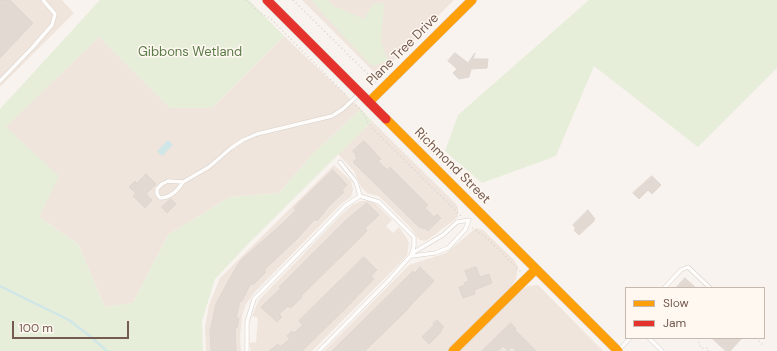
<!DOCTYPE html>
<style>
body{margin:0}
#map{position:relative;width:777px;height:351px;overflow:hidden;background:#f8f3ee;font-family:"DM Sans",sans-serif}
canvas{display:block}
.legend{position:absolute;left:625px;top:287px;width:140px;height:52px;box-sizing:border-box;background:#fef8f1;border:1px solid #c7b9b0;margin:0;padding:5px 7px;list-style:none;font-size:12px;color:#755a4f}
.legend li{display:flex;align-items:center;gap:8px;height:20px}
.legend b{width:20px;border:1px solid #c7b9b0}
.scale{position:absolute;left:12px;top:321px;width:117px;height:18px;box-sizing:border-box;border:2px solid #755a4f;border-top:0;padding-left:5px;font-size:12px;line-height:14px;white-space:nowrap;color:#755a4f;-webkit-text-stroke:3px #fef8f1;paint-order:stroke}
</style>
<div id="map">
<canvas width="777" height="351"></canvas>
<ul class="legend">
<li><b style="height:5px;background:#ff9f0a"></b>Slow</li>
<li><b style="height:5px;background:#e5322d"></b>Jam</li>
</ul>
<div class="scale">100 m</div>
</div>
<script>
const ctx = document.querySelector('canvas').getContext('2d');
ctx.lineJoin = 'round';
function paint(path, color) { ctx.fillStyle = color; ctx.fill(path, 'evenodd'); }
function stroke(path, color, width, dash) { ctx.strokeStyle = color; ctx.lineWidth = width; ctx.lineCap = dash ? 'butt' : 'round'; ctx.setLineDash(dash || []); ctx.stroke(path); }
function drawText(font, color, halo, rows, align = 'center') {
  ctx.font = font + ' "DM Sans",sans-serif'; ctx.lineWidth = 3; ctx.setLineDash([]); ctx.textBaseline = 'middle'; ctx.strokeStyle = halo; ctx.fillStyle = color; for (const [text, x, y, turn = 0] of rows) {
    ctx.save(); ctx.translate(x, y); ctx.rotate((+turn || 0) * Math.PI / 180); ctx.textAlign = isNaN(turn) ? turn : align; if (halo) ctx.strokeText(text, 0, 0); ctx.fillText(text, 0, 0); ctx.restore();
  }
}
const residential = new Path2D(`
 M0 0H62L74 13 0 87Z
 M302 0H454L378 76Z
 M284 36 361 109 312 155 279 193 230 197 168 235 133 303 105 307 78 244 39 217 5 127 99 37 170 108H212Z
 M372 121 457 205 458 209V217L429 239 425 241 420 240 416 236 411 228 384 201 378 196 367 193 361 187 354 171 338 154Z
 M334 165 351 181 353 190 351 197 341 204 255 292 246 304 242 316 240 337 241 351H206L205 327 209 305 220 278Z
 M361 201H369L376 204 392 220 386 226 393 233 399 227 406 237 409 243 407 255 399 264 312 351H251L249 343 256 342 258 318 252 316 259 300 340 216 352 205Z
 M476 228 483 230 514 260 518 267 516 279 511 287 448 351H324L409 265 446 253Z
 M538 285 603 351H460L518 292 528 286Z`);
const green = new Path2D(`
 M100 0H249L284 36 212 108H170L99 37 6 127 59 176 39 217 78 244 105 307 133 303 168 235 230 197 279 193 312 155 361 109 372 121 250 242 215 279 202 321 203 351H0V109Z
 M312 0H329L332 5 364 19 374 3 384 4 381 43 388 61 372 66 323 14Z
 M589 0H777V68L698 147 594 66 556 156 482 183 445 151 458 115Z`);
const water = new Path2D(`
 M168 140 173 145 162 156 157 151Z`);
const stream = new Path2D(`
 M0 286 69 320 91 337 107 351`);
const building = new Path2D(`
 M0 0H10L33 23 0 58Z
 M455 53 468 63 475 53 473 59H488L487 68 471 69 469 77 459 79 453 73 457 69 448 61Z
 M364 141 381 159 378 161 387 170 390 167 428 205 425 208 434 217 437 214 441 218 428 231 425 228 424 229 421 227 420 228 353 162 357 158 355 156 356 155 353 151Z
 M333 170 347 185 342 190 344 192 330 205 317 221 315 219 298 238 264 270 266 272 253 285 251 283 242 301H240L236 318H239L237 328 235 327 236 351H211L210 332 216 304 231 276 241 260 282 224 296 210 294 208Z
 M146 174 156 184 146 194 152 200 145 208 133 196 136 193 129 187 135 181 137 183Z
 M652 176 661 185 652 194 648 190 639 199 633 193Z
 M171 199 176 204 167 213 162 207Z
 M367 203 379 215 365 228 367 231 301 296 302 297 291 308 288 306 279 314 282 317 277 322 261 307 281 288 279 287 345 221Z
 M588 210 595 219 593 222 579 235 574 230 576 229 573 225Z
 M364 257 377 270 371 276 374 279 344 310 302 351H269L278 344 280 347 290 339 287 336 292 331 294 333 303 325 299 321Z
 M420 267 434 281 409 307V308L369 347 365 351H332L413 271 415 273Z
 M476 267 480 277 489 274 492 283 474 290 475 294 463 298 459 287 465 285 464 283 469 281 465 271Z
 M685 278 696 288H676Z
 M437 320 444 327 441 330 442 331 429 344 422 337 434 325 433 324Z
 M511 323 516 329 515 330 536 351H516L512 347 508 351 503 346 498 351H482Z
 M712 338H742L730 351H726Z`);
const path = new Path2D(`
 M246 0 260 13 270 18 347 96
 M293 0 377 83
 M356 105 361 110 371 127 461 216
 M472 228 488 239 521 272
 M697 338 701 348H708V351
 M756 338 764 346`);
const lane = new Path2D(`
 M0 81 32 48 52 25 55 14 43 0
 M340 162 356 182 360 196
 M183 182C178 190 170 198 160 198L157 194V189L162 184 168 181 183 182 209 167 231 148 243 140 257 134 332 116 343 109 359 94
 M412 256 435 253 448 248 465 230 469 220
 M664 288 681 270 688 267 710 288
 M649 338 662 351
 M619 350 630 338
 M247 351V322L254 299 345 206 360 196 379 202 414 237V246L411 256
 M319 351 388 281 414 252 443 235 457 222 469 220`);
const slow = new Path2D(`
 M369 102 472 0
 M386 119 618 351
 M453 351 536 269`);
const jam = new Path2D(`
 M267 0 386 119`);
const streetNames = [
 ["Plane Tree Drive",403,50,-45],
 ["Richmond Street",452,166,45]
];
const parkNames = [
 ["Gibbons Wetland",190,53]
];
paint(residential, '#f0e5dc');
paint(green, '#e6eeda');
paint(water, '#d1e6e7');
stroke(stream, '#d1e6e7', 2.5);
paint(building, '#e2d9d3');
stroke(building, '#e0d6d0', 1);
stroke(lane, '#d5cfc9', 4.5);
stroke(slow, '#d7d0ca', 10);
stroke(jam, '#d7d0ca', 10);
stroke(path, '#dad2cf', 1.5, [1, 3]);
stroke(lane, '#fefdfc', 3.5);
stroke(slow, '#ff9f0a', 9);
stroke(jam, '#e5322d', 9);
drawText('13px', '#755a4f', '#fef8f1', streetNames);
drawText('13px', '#5a7a47', '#fef8f1', parkNames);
</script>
